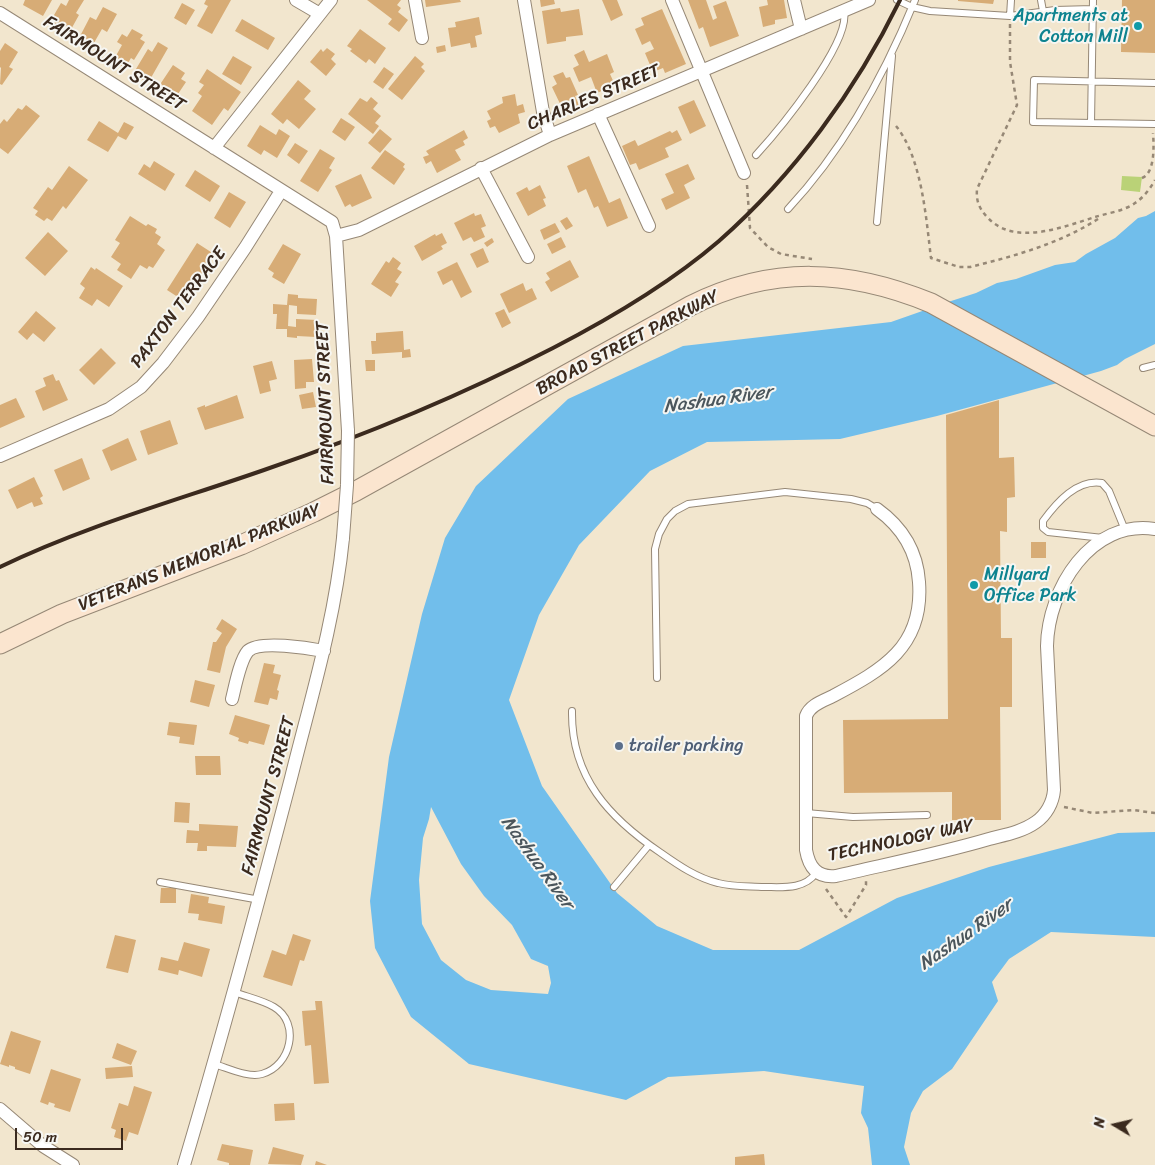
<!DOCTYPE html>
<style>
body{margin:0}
#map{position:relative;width:1155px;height:1165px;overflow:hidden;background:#f2e6ce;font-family:Sriracha,sans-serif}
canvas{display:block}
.north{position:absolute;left:1090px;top:1100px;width:50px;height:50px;-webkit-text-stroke:4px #f6f6f2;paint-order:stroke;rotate:279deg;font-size:14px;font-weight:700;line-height:20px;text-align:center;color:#3b2a1e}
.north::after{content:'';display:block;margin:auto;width:18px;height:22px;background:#3b2a1e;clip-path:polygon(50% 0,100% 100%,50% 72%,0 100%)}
.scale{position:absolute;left:15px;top:1128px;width:108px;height:22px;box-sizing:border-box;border:2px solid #3b2a1e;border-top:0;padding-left:6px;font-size:15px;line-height:18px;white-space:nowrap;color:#3b2a1e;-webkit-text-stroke:4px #f6f6f2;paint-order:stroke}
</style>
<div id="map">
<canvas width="1155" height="1165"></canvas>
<div class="north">N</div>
<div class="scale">50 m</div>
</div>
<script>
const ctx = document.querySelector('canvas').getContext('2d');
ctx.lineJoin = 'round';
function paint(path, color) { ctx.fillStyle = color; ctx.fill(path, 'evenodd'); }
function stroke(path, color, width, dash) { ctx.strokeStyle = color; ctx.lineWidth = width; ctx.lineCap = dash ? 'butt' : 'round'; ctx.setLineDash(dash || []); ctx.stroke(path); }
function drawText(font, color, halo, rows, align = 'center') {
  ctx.font = font + ' Sriracha,sans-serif'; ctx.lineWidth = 4; ctx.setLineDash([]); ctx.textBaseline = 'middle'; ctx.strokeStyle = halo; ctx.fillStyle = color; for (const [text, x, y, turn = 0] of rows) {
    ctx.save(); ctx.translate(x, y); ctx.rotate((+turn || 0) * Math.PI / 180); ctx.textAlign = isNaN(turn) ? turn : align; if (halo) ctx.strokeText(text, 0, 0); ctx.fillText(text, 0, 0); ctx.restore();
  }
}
const green = new Path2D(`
 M1122 176 1142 177 1140 192 1121 190Z`);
const water = new Path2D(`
 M1155 211V344L1125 359 1117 365 1101 371 937 416 840 439 707 442 650 471 579 545 539 615 509 700 542 786 617 893 657 926 713 950H799L897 898 989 867 1118 833 1155 832V937L1051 932 1009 959 992 982 998 1001 952 1069 923 1091 911 1113 904 1147 910 1165H872L868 1128 861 1113 864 1086 764 1071 668 1077 626 1100 469 1064 411 1017 375 948 370 901 389 757 422 614 445 538 476 486 568 399 683 346 891 322 948 302 976 293 997 283 1016 279 1055 265 1075 262 1086 254 1115 238 1138 218 1146 216ZM431 807 461 864 484 896 512 925 531 959 548 966 551 983 548 994 491 990 466 980 441 960 422 924 419 880 423 838 429 819Z`);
const building = new Path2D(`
 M25 0H52L43 16 23 5Z
 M69 0H84L76 13 79 15 69 33 50 22 61 3 66 6Z
 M206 0H231L212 34 197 26 208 6 204 4Z
 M367 0H401L397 5 401 8 398 12 408 20 399 32 388 24 392 19Z
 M425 0H460L461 2 426 7Z
 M540 0H554L555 4 541 7Z
 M602 0H617L623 15 611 21Z
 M688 0H706L713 20 717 18 713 6 726 1 739 36 710 47 703 27 699 29Z
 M767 0H784L787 18 775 20V24L763 27 759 7 768 5Z
 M958 0H994L993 4 958 1Z
 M1122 0H1155V53L1121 52Z
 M182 3 195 10 186 25 174 18Z
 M103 7 117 14 107 32 102 29 91 48 78 40 90 17 96 20Z
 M560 8 561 12 579 9 583 35 566 37V41L547 44 542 11Z
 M662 9 686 64 665 73 663 68 653 72 645 53 654 49 650 41 642 45 635 29 644 25 641 18Z
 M479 17 482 34 475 36 477 47 471 48 470 43 451 47 448 28 456 27 455 22Z
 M242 19 275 38 268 50 235 31Z
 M132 29 143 35 140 39 145 42 134 60 131 58 125 68 113 61 122 45 117 42 122 34 127 37Z
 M360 29 386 48 375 64 369 59 366 63 350 51 352 49 347 46Z
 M158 42 168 48 148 83 133 74 148 49 152 52Z
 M5 43 18 52 9 67 13 69 2 85 0 84 1 68 0 67V51Z
 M445 45 446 51 437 53 436 47Z
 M327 48 335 54 331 59 336 64 326 76 310 62 321 49 323 52Z
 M584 50 589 62 607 54 614 72 610 74 615 85 597 93 591 77 579 82 573 68 579 65 574 55Z
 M233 56 252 67 241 85 222 74Z
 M415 56 424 64 421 67 425 71 402 100 388 89Z
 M173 65 185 73 181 79 186 82 174 100 157 89Z
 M384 67 394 74 383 89 373 82Z
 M207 69 241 92 228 111 224 108 212 125 192 111 202 96 198 93 204 85 199 82Z
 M563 72 566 78 570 77 578 95 575 96 579 105 564 112 552 87 557 84 553 76Z
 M298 80 311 91 304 99 316 109 299 129 287 119 283 124 271 114Z
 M515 94 517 106 523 104 525 112 518 114 520 123 499 133 495 126 490 128 487 121 491 119 487 111 503 103 502 97Z
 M371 97 378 103 373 109 381 116 375 123 379 126 373 134 348 114 360 98 367 102Z
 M694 100 706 126 690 134 678 107Z
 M26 105 40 116 8 154 0 148V124L4 119 7 122 18 108 22 110Z
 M341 118 355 127 345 141 332 132Z
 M99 121 118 133 124 122 134 127 126 140 118 136 108 152 87 140Z
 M260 125 276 135 279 129 290 136 277 158 264 150 261 155 247 146Z
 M380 129 392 139 380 153 368 143Z
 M464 130 468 138 463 141 465 145 455 150 461 160 437 173 431 161 426 164 423 157 429 155 426 151Z
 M677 130 682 140 665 148 669 157 639 170 636 163 630 165 622 146 635 140 638 146 670 131 672 133Z
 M295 143 308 151 299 164 287 155Z
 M320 149 335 158 329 168 332 170 318 192 300 181Z
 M385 150 405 164 403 167 405 169 394 185 371 168Z
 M589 156 609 203 620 198 628 218 607 227 598 206 594 208 586 189 578 193 567 166Z
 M154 161 175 174 165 191 138 174 144 164 150 168Z
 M688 164 695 179 684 185 690 198 666 210 661 199 674 193 665 174Z
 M69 166 88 180 66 209 63 206 52 221 47 218 44 221 35 215 38 211 33 208 48 187 52 190Z
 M195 170 220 186 210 202 185 186Z
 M361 174 372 198 352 207 350 204 345 207 335 186Z
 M540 185 546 198 543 199 546 206 528 216 516 193 527 187 529 191Z
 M229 192 246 202 230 228 214 218Z
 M474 213 475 216 481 214 486 226 481 228 485 237 474 242 471 237 463 241 454 223Z
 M130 216 146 226 148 224 157 229 155 233 161 237 157 244 165 250 153 268 149 266 147 269 140 265 131 279 117 270 121 264 111 257 120 243 115 240Z
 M567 217 573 226 566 230 560 221Z
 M555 223 560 232 544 240 540 230Z
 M48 232 68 251 45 276 25 258Z
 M442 233 447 243 441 246 443 249 422 261 414 246 435 234 436 236Z
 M561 237 566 247 552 254 547 244Z
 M492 238 494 242 487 247 484 243Z
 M197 243 214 254 184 301 167 290Z
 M283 244 301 254 284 284 272 277 274 273 268 269Z
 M483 248 489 262 477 268 470 254Z
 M393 257 401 263 397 269 402 272 395 282 399 284 391 297 371 284 386 261 389 263Z
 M570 260 579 277 551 292 545 282 550 279 546 273Z
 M457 262 472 292 461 298 452 280 443 285 437 272Z
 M91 267 95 270 96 268 123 286 109 307 97 299 92 306 79 298 85 288 80 284Z
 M523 283 526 291 532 288 537 299 509 313 500 294Z
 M288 294 298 295V298L317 299 316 315 297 314V306L289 305 288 326 296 327V319L317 320 316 337 297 336V338L287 337V329H276L277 314H273V304L287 305Z
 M504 309 511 323 502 328 495 313Z
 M36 311 56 328 44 342 33 333 27 340 18 332Z
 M403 331 404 350 410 349 411 357 402 358V352L372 354 371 341H376V333Z
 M101 348 116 363 94 385 79 370Z
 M312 359 314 382H306V388L295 389 294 360Z
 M365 360H375V371H366Z
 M272 361 277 379 269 381 271 391 260 394 253 366Z
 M53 374 56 381 59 380 68 400 43 411 35 391 46 386 43 378Z
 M313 392 316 407 302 409 299 395Z
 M237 395 244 418 205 430 197 408 205 405V407Z
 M16 398 25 417 0 428V405Z
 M999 400V458L1014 457 1015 497 1007 498V532L1000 531 1001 638H1012V707H1000L1001 820H952V792L844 793 843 720 948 719 946 415Z
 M170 420 178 444 148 455 140 431Z
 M128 438 137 460 111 471 102 450Z
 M82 458 90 479 63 491 54 470Z
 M34 477 43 496 40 498 43 504 34 507 32 502 17 509 8 490Z
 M1031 542H1046V558H1031Z
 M222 619 237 629 226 647 220 673 207 670 213 642H216L222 633 216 629Z
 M264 663 275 665 273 673 281 675 277 690 279 691 277 700 270 698 268 705 254 702Z
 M195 680 215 685 209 707 190 702Z
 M235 715 270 725 264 745 249 741 248 744 238 741 239 738 229 734Z
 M169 722 197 725 194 745 179 743 180 737 167 735Z
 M195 756H220L221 775H196Z
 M175 802 190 803 189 823 174 822Z
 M199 824 238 826 236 847 207 846V851H197L198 843H186L187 830 199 831Z
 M161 888H176V903H160Z
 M191 894 209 897 208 903 225 906 222 924 198 920 199 914 188 913Z
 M293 934 311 940 304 961 300 960 292 986 263 977 272 950 286 955Z
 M115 935 136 940 128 973 106 968Z
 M184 942 210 949 202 977 179 970 178 975 158 970 161 957 178 961Z
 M315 1001H322L329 1083 314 1084 311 1045 305 1046 302 1011 316 1010Z
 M11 1031 41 1041 30 1074 15 1069V1067L9 1065V1067L0 1064Z
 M117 1043 137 1051 131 1065 112 1058Z
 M132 1066 133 1077 106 1079 105 1068Z
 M51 1069 81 1079 70 1112 54 1107 55 1104 49 1102 48 1105 40 1102Z
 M134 1086 152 1092 138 1135 129 1132 126 1141 114 1137 116 1130 111 1128 119 1103 128 1106Z
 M294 1103 295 1120 275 1121 274 1104Z
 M222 1144 253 1150 250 1165H229V1163L217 1160Z
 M273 1147 304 1155 301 1165 268 1164Z
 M764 1154 765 1165H735V1157Z
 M316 1161 327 1165H315Z`);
const path = new Path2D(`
 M1010 24V62L1017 105 977 189C976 201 979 208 987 217 1014 247 1063 227 1095 217 1108 213 1124 211 1135 203 1143 198 1150 189 1155 180
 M896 126C922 158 926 218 931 258L959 267H970C1015 256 1062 243 1101 217
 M1142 178C1155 173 1154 146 1153 133
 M747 185 750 228 768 247 781 254 812 259
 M1064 807 1093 813 1133 810 1155 813
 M826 889 846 917 866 885V881`);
const lane = new Path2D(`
 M897 0 912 7 930 11 1010 16 1055 10 1093 9
 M1041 0 1043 11
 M1010 16 1011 0
 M1155 83 1034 80 1033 122 1155 124
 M1091 123 1093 0
 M756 155C778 131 851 43 844 11
 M788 209C844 149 884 76 915 0
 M877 222 892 56
 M1143 368 1155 365
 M1103 538 1048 532 1043 528V521C1057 502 1077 479 1102 483L1109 491 1125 530
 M657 678 655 549 659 534 667 519 675 511 688 504 785 492 851 499 867 503 877 509
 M572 711C571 777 609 818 661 853 678 865 697 878 718 883 733 887 748 886 764 887 782 887 804 890 816 873
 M806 813 853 817 927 815
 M160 882 260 900
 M614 887 649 845
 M214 1064C228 1068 248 1078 262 1074 291 1066 301 1023 274 1007 262 1000 247 997 234 992`);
const street = new Path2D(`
 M296 0 320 14
 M415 0 422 38
 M524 0 543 112 550 135
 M672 0 744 173
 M794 0 801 29
 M0 13 332 222 336 236 348 431
 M598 114 649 226
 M214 148 331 0
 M481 168 528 257
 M336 236 359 230 550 135 869 0
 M0 456 109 409 141 387 163 363 198 317 245 248 281 191
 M877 509C902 527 917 551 919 582 924 647 882 670 833 696 823 701 810 705 806 716V850C809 867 817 878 836 876 887 864 938 854 989 839 1004 835 1022 832 1036 822 1046 815 1053 803 1054 790L1047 646C1048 589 1091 519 1155 529
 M232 699C235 687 240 660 248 651 259 640 309 648 324 651
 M0 1109 43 1146 73 1165
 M184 1165C222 1037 257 908 291 778 311 698 335 620 343 538`);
const secondary = new Path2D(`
 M0 644 62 614 241 545 314 512 356 491 690 306C772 265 848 269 931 303L1155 426`);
const rail = new Path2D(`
 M0 567C85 526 175 501 264 470 363 436 460 396 553 348 611 318 669 284 719 241 794 175 856 90 900 0`);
const streetBridge = new Path2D(`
 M343 538 347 485 348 431`);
const markers = [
 [1138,26,5,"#0f9aa8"],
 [974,585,5,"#0f9aa8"],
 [619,746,5,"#5c6f8a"]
];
const cultureNames = [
 ["Apartments at",1128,16],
 ["Cotton Mill",1128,37],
 ["Millyard",984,575,"left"],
 ["Office Park",984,596,"left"]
];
const streetNames = [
 ["FAIRMOUNT STREET",114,64,32],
 ["CHARLES STREET",594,98,-23],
 ["PAXTON TERRACE",179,308,-53],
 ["BROAD STREET PARKWAY",628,343,-28],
 ["FAIRMOUNT STREET",326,403,-92],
 ["VETERANS MEMORIAL PARKWAY",200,558,-22],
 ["FAIRMOUNT STREET",269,796,-75],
 ["TECHNOLOGY WAY",901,841,-12]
];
const serviceNames = [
 ["trailer parking",629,746]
];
const waterNames = [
 ["Nashua River",718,400,-8],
 ["Nashua River",537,863,54],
 ["Nashua River",966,935,-35]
];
paint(green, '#bad277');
paint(water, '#71beeb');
paint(building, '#d7ac76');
stroke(lane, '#968876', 8);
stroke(street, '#968876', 14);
stroke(secondary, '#968876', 21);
stroke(path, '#968876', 2.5, [4, 4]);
stroke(lane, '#fff', 6);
stroke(street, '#fff', 12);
stroke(secondary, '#fbe5cf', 19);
stroke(rail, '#3b2a1e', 4);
stroke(streetBridge, '#968876', 14, []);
stroke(streetBridge, '#fff', 12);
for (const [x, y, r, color] of markers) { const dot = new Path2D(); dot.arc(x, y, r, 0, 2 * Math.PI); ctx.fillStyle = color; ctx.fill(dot); stroke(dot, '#f6f6f2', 2); }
drawText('18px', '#0d838f', '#f6f6f2', cultureNames, 'right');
drawText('18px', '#3b2a1e', '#f6f6f2', streetNames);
drawText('18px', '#4e5e75', '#f6f6f2', serviceNames, 'left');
drawText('italic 19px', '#4b565c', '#f6f6f2', waterNames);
</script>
